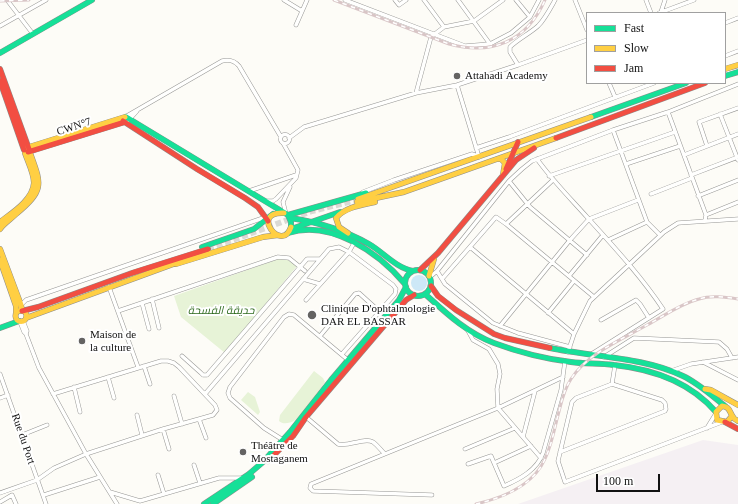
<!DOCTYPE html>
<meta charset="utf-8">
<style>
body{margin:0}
#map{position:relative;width:738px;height:504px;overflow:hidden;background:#fdfcf7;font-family:"Times New Roman",serif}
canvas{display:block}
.legend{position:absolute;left:586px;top:12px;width:140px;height:72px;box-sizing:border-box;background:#fff;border:1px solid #a0a0a0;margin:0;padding:5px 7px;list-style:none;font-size:12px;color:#111}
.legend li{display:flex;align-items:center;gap:8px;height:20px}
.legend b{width:20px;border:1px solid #a0a0a0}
.scale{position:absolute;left:596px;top:474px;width:64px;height:18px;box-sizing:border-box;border:2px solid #111;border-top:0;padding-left:5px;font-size:12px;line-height:14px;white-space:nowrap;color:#111;-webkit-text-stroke:3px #fff;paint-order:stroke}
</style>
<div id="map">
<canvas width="738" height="504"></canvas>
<ul class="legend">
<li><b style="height:5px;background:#16e098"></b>Fast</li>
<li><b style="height:5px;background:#ffcf43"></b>Slow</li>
<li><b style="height:5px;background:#f24e42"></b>Jam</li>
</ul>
<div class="scale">100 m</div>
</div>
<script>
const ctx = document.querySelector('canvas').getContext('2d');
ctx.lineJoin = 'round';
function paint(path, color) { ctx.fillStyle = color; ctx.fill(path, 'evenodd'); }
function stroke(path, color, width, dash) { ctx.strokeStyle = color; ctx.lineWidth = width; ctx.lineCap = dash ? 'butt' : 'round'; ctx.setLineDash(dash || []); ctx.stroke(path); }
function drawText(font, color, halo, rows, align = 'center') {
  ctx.font = font + ' "Times New Roman",Cairo,serif'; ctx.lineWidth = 4; ctx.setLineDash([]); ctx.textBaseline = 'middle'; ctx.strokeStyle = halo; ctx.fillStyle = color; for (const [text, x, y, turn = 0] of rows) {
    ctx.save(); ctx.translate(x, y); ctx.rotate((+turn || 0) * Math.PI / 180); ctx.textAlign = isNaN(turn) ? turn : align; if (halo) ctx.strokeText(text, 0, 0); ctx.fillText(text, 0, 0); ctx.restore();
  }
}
const industrial = new Path2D(`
 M703 440 738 445V504H518Z`);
const green = new Path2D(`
 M278 259 288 260 297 266 225 353 181 317 174 296Z
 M314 371 323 378 325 382 323 385C317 393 302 416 294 421 290 423 283 425 279 421L280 415Z
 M248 392 255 397 260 412 258 415 241 400Z`);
const water = new Path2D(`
 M411 283a8 8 0 1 1 16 0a8 8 0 1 1-16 0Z`);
const highwayTunnel = new Path2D(`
 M208 249 312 211 357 200`);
const street = new Path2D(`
 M7 0 33 34
 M284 0 302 11
 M345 0 465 46 490 44 511 33 530 17 539 0
 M395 0 399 5 406 0
 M458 0 490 44
 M516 0 530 17
 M575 0 587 30
 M646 0 651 13
 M661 12 665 0
 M659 13 694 0
 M725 23 738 18
 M296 25 307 0
 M0 26 46 0
 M444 27 474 21 503 0
 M725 56 738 51
 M518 65 510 52V47C518 39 529 34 538 26 545 19 550 9 555 0
 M609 83 615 97
 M457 85 479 157
 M416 93 431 37 444 27 424 0
 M668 112 706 215 705 221
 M720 114 738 160
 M125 117 222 61C229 59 234 60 239 66L281 137
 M127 122 137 111
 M613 130 647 222 660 235
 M280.5 139a4.5 4.5 0 1 1 9 0a4.5 4.5 0 1 1-9 0Z
 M289 138 304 127 416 93 457 85 518 65 587 40
 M707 146 699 122 738 108
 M476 148 509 137 654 83
 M684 155 738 134
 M537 159C552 180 570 198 587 217 614 247 641 276 663 309L590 355
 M626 164 680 146
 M691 175 738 157
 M549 176 675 132
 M509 181 530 207 587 255
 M249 191 296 175
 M363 192 394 180 472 154 478 156
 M651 194 692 178
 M698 196 738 180
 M267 201H273L276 199 296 178 298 170 283 143
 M286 214 283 202 290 187
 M706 215 738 202
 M506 224 553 180
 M608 240 647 222
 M470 247 574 334
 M437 271 445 284 493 323 518 333 570 347
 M569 276 603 235
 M430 277 437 271 509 181 522 169 532 161 613 130 668 112 738 84
 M303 279 320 284
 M442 279 496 217 506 224 594 297
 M109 287 138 367
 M152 299 159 328
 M306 300 349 252 393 285 396 289 395 294 342 354
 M142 303 149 329
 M21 305 26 300 266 217
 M118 311 278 257 289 258 305 271
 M548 313 574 281
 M601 320 636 300 640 304 649 318
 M23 321 27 331 26 334
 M20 322 24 332 26 334 39 368 86 454 117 504
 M500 326 570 240 589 219 638 200
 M467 329 473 340 489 349 498 364 500 374 497 389 498 408 541 458
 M320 336 355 294 359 293 380 312
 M568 352 574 334 590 301 664 232 678 223 738 219
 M182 356 201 373 203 375H207L307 259H320
 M604 357 634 338 719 342 727 349 732 358
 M703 362 738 380
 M144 366 150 384
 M671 371 691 364 738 357
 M0 374 46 504
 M108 377 114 398
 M612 384 615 365
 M74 387 80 412
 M205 394 329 249 339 247 349 252 354 243
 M174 396 182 424
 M0 398 8 395
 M137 415 142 435
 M306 417 338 444C349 447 364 437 373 442 377 445 381 450 384 453
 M199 419 206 438
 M707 428 715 415
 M163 429 169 449
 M22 435 47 425
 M523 437 535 391
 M283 440 264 428 230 398 228 393 230 387 284 317 289 314 294 315 348 360
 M465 449 515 428
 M560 452 665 411 666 409 665 403 662 400 612 384 576 398 572 402 558 461 565 482 722 422
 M494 463 531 446
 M468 464 491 456 504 486C520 479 537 470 543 453L561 390 565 361
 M194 465 200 483
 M158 475 164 494
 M110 492 140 501 219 478H242
 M0 493 37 480 54 468 86 454 163 429 199 419 213 415 217 410 215 405 179 367 174 363 168 361H161L53 394
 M44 495 100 477
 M432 495 313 491 310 488 311 484 498 408 563 377
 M0 502 12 495 16 504`);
const fast = new Path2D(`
 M0 53 92 0
 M725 76 738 72
 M126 117 288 215 291 222V227
 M591 117 686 83
 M288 215 366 193
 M290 218C318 222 344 230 369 244 383 252 396 268 413 271
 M291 229 340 212
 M288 233C331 219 379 253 405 284
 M202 247 254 229 273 214
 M405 283a13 13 0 1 1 26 0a13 13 0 1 1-26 0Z
 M425 294C446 313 467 333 494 343 518 352 546 359 571 362 585 364 599 363 614 365 652 369 690 382 716 412
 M0 328 19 321
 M550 348C593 357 644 357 683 376 698 383 711 395 725 406
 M204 504 249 474 263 462 290 432 331 380 399 300 406 287
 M213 504 252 477`);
const slow = new Path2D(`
 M725 69 738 65
 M26 148 125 117
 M497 159H501L505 163 503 175
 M358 199 591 117
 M357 202 404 192 556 138
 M284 213C249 211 282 254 291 227
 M0 222C12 213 33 200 34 183 34 173 28 162 25 153
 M0 229C4 223 11 219 16 214 46 189 41 184 29 150
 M348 233 339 227 336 218C345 207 362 205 375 202
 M0 249 21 305 22 311
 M0 260 16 306V313
 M176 264 263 237 278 235
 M429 276 434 259
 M15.5 316a5.5 5.5 0 1 1 11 0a5.5 5.5 0 1 1-11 0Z
 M26 318 179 262
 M705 389 711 390 738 405
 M732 416 727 422 717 420 716 412 722 406C730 407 729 411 733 417 734 419 736 420 738 421`);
const jam = new Path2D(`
 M0 69 29 149
 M0 81 24 150
 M123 121 197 169 245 198 258 207 268 221
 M556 138 705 83
 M28 152 125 122
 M506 169 518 142
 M420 270 438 253 516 160 534 148
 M431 286 438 296 456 310 494 334 505 338 550 348
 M22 311 38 307 132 273 208 249
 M725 422 738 429
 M268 461 293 436 306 417 406 300 414 295`);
const rail = new Path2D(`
 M334 0 449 44C492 56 527 41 545 0
 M0 1 29 0
 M476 504C502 498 533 486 545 459 551 446 554 432 557 419 561 405 563 391 571 379 588 353 621 340 647 325 664 316 680 304 699 299 711 295 725 297 738 299`);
const markers = [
 [457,76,4,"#646362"],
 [312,315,5,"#646362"],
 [82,341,4,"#646362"],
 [243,452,4,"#646362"]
];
const poiNames = [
 ["Attahadi Academy",465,76],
 ["Clinique D'ophtalmologie",321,309],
 ["DAR EL BASSAR",321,322],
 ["Maison de",90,335],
 ["la culture",90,348],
 ["Théâtre de",251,446],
 ["Mostaganem",251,459]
];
const streetNames = [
 ["CWN°7",74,127,-18],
 ["Rue du Port",23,439,71]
];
const parkNames = [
 ["حديقة الفسحة",221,311]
];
paint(industrial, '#f5f0f3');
paint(green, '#e7f3d7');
paint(water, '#cde8f7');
stroke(highwayTunnel, '#dad9d4', 6, [6, 3]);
stroke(street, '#979795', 4.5);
stroke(fast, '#8e8d8b', 6);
stroke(slow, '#8e8d8b', 6);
stroke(jam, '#8e8d8b', 6);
stroke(street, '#fffffe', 3.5);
stroke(fast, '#16e098', 5);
stroke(slow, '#ffcf43', 5);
stroke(jam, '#f24e42', 5);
stroke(rail, '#d9c6c7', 3);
stroke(rail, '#fff', 1.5, [4.5]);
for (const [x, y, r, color] of markers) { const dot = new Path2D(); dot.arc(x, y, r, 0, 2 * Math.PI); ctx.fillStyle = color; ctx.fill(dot); stroke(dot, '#fff', 1.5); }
drawText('11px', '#111', '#fff', poiNames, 'left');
drawText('11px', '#111', '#fff', streetNames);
drawText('italic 11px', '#2f6b1f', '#fff', parkNames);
</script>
